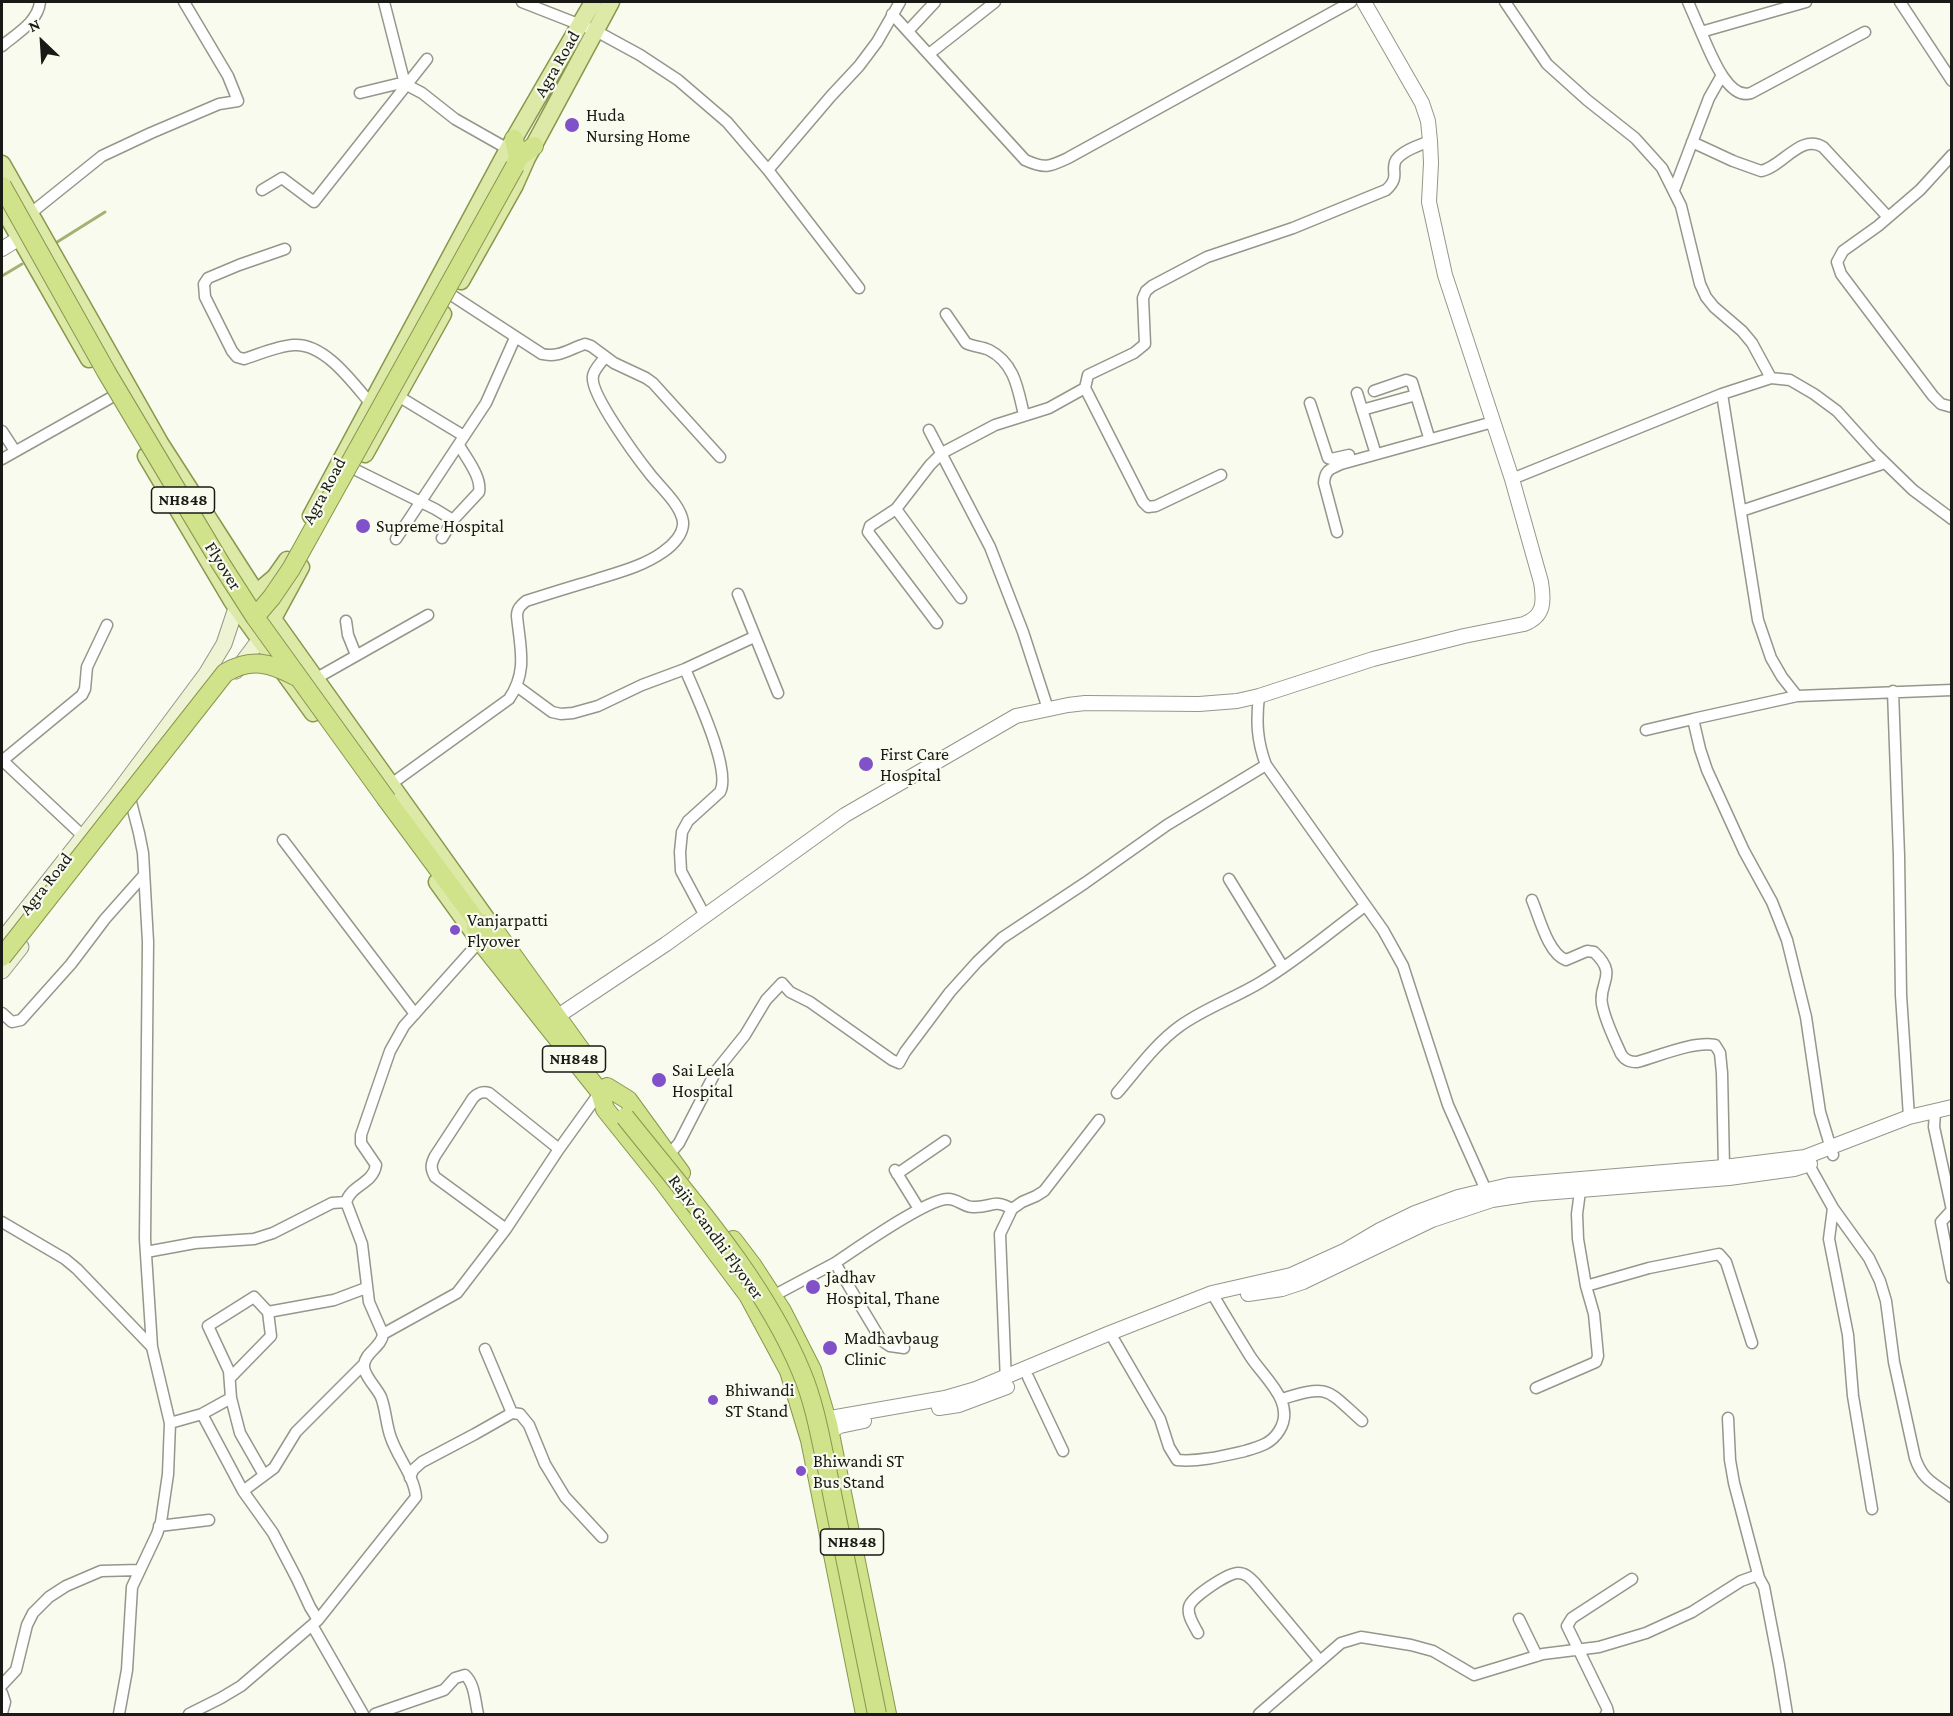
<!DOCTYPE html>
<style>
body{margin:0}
#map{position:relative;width:1953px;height:1716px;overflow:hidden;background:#f8fbee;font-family:"Crimson Pro",serif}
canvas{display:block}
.frame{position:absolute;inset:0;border:3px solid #191a15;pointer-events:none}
.north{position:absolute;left:12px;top:12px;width:60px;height:60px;-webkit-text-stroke:4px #f8fbee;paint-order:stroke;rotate:335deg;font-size:16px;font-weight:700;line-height:24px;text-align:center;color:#191a15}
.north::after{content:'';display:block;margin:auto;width:21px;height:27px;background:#191a15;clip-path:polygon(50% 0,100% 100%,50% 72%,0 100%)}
</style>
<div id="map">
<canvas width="1953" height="1716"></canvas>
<div class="frame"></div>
<div class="north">N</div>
</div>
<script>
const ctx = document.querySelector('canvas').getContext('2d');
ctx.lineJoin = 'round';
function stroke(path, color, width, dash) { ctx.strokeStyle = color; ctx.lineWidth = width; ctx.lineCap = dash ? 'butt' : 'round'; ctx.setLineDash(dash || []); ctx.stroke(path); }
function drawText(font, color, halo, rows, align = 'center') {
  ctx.font = font + ' "Crimson Pro",serif'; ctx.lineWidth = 4.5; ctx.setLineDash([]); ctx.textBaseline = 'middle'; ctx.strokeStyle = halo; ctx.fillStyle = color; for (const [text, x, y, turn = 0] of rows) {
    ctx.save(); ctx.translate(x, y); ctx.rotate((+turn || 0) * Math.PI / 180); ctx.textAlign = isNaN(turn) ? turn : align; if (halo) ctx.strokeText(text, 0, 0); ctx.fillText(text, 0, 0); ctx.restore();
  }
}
const stream = new Path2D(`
 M54 244 105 212
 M2 276 22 264`);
const minor = new Path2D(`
 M384 2 405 84
 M522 2 596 31 640 55 678 80 727 122 768 170 859 288
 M1505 2 1547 64 1587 100 1635 138 1662 168 1681 206 1700 284 1706 297 1714 307 1742 331 1752 343 1771 378
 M1688 2 1701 32 1806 2
 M1900 2 1952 81
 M892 14 1025 160C1045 169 1049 167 1068 158L1351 2
 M908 31 935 2
 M1701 32C1709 49 1727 101 1751 93L1865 32
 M2 46C16 34 38 22 40 2
 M929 54 995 2
 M360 93 397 84H405L422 93 455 119 508 149
 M1692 142 1733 161 1761 171C1782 167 1801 133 1823 147L1888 217
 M1952 155 1920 190 1878 226 1843 251 1837 262 1841 274 1933 396 1941 404 1952 407
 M768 170 831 96 859 66 877 42 900 2
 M262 190 282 178 314 202 427 59
 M1674 190 1709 98 1722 75
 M31 213 102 156 151 133 219 104 238 101 228 76 184 2
 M285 249 239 265 208 278 204 284 205 297 232 351 237 357 244 359C260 354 277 346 294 345 325 343 353 383 371 404
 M453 296 542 354C559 358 569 349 585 344L591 346 614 363 646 378 653 383 720 457
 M946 314 966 343C973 347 981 346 989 350 1015 363 1018 390 1024 415
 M1085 388 1088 375 1134 353 1145 344 1143 298 1146 291 1152 286 1207 257 1293 228 1386 190C1401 177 1390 170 1396 160 1403 150 1420 145 1430 141
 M1374 391 1406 380 1412 382 1428 434
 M1357 393 1374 448
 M1722 394 1758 620 1771 658 1782 677 1797 696 1952 690
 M398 396 464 436
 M1310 403 1328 458 1331 459 1349 455
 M1362 410 1416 395
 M929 430 990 547 1023 632 1048 709
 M2 431 15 451
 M2 459 112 397
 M356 470 435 509 453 520
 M1512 479 1722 394 1771 378 1790 380 1814 394 1837 411 1875 453 1913 490 1952 519
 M896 509 870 526 868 532 937 623
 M1741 511 1885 463
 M1337 532 1324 483C1325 470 1330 469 1341 464L1493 422
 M442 538 453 520 479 492C482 477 466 458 459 445
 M396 539 486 403 515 338
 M738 594 778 693
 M961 598 896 509 930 465 942 453 995 425 1049 408 1085 388 1143 502 1148 507 1156 506 1221 475
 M346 621 348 635 356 655
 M685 669C695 693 732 770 720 792L688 821 682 832 680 852 681 871 705 916
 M315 679 428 615
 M518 687 552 712 561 714 573 713 598 706 642 685 685 669 754 637
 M1893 691 1899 856 1901 995 1909 1117
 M1259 696C1256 722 1257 741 1266 765L1383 930 1403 966 1448 1105 1489 1197
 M1797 696 1693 719 1700 749 1707 770 1744 851 1772 902 1787 940 1806 1017 1820 1112 1833 1155
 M1646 730 1693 719
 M2 760 83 836
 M2 761 82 695 85 689 87 667 107 625
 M387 787 509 699C528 671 520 648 517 616 517 609 520 606 526 601 548 594 570 587 591 581 616 573 642 567 663 552 672 546 684 534 683 522 681 505 660 487 650 474 638 459 589 393 593 376 594 369 601 363 605 357
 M283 840 415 1014
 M1229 879 1283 967
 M1532 900C1539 916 1548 954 1566 960L1587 951 1594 952C1619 975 1598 983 1602 1004 1605 1021 1614 1038 1621 1054 1625 1060 1629 1062 1637 1062 1659 1056 1693 1041 1715 1045L1720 1053 1722 1073 1724 1167
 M2 1013 12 1022 21 1020 71 964 105 919 144 875
 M1117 1093C1137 1070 1155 1044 1180 1026 1205 1008 1235 998 1261 982 1298 960 1331 931 1365 906
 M1935 1112 1934 1127 1952 1210
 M668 1156 679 1143 716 1071 745 1035 766 1000 782 983 790 992 810 1002 892 1060 899 1063 905 1052 950 992 977 962 1002 938 1085 883 1167 825 1266 765
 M1805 1158 1833 1208 1869 1258 1880 1281 1886 1301 1894 1362 1915 1458C1923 1481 1934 1483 1952 1497
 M895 1170 919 1209
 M897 1174 945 1141
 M1833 1208 1829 1239 1848 1335 1853 1396 1872 1509
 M1952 1210 1941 1222 1952 1278
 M2 1222 65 1259 77 1269 152 1347
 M506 1229 435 1177C430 1168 431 1164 435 1156L473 1098C478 1093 482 1091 489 1093L559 1149
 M146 1252 195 1243 254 1239 273 1233 332 1203 346 1202
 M835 1263C856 1249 925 1200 947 1199 957 1198 963 1207 973 1207 992 1208 993 1198 1012 1209
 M1586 1286 1649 1268 1719 1254 1726 1262 1752 1343
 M773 1296 835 1263 881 1340 890 1346 904 1348
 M1110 1333 1160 1419 1169 1447 1177 1460C1199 1462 1223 1456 1245 1451 1259 1447 1271 1444 1279 1431 1297 1403 1264 1378 1250 1356 1237 1335 1224 1314 1212 1293
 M383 1334 457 1293 506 1229 559 1149 600 1092
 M485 1349 512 1413
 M1028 1377 1063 1451
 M230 1378 271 1336 268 1312 334 1300 366 1288
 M1006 1382 1000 1234 1012 1209 1022 1202 1036 1196 1044 1191 1099 1120
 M1536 1388 1596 1362 1598 1356 1594 1314 1586 1286 1578 1239 1577 1214 1581 1184
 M1282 1399C1330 1384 1326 1389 1362 1421
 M202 1414 243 1491 273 1533 297 1579 310 1607 318 1620
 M1728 1418 1730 1460 1734 1483 1759 1578
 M170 1423 202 1414 231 1398
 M264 1475 240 1433 231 1398 229 1371 208 1326 254 1297 268 1312
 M410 1478 413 1470 422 1462 475 1434 512 1413 520 1414 529 1425 545 1464 565 1497 602 1537
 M243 1491 274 1468 296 1432 364 1364
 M159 1526 209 1520
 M1519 1619 1537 1656
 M312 1625 363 1714
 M1198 1633C1194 1625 1187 1616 1189 1607 1191 1597 1228 1573 1238 1573 1245 1573 1249 1577 1254 1582L1320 1661
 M2 1685 16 1670 27 1625 33 1613 49 1597 66 1586 101 1571 139 1570
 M2 1693 5 1702 2 1713
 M119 1714 127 1670 132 1587 157 1534 161 1522 168 1474 170 1423 152 1347 145 1239 148 942 143 853 139 833 131 802 123 798
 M189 1714 221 1698 241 1686 318 1620 416 1497C414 1476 398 1458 391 1438 386 1425 386 1410 381 1397 377 1388 363 1375 364 1365 365 1352 382 1347 383 1334L369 1302 362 1244 346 1202C351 1185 373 1184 376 1165L361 1143V1135L390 1051 404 1026 480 941
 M375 1714 444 1690 455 1678 465 1675C475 1684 475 1702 478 1714
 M1259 1714 1341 1643 1361 1637 1411 1645 1433 1651 1474 1675 1543 1654 1599 1647 1646 1633 1692 1612 1741 1581 1755 1576 1759 1578 1764 1587 1779 1665 1787 1714
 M1606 1714 1608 1712 1607 1708 1567 1626 1572 1618 1632 1579`);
const tertiary = new Path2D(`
 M2 249 26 234
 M549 1022 666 944 845 815 1016 716 1068 705 1085 703 1199 704 1237 701 1259 696 1373 659 1464 636 1524 624C1545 616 1544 601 1541 582L1512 479 1445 275 1429 202 1431 163 1430 141 1428 121 1422 103 1364 2
 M1248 1294 1282 1289 1303 1282 1432 1220 1492 1200 1531 1194 1729 1178 1794 1169 1810 1164
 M939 1408 959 1405 1007 1387
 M819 1420 945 1398 976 1389 1110 1333 1212 1293 1291 1275 1346 1250 1380 1230 1415 1213 1458 1197 1509 1185 1724 1167 1805 1157 1909 1117 1952 1107
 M823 1435 840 1426 864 1421`);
const secondary = new Path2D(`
 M236 671 260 639
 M2 940 116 795 206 674 224 644 236 608
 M2 971 21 947`);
const primary = new Path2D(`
 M2 164 160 443 273 619 493 928
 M2 207 89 359
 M461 281 515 185 527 158 611 2
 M365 454 443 314
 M146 456 232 601 313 713
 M311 516 508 149 593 2
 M249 599 275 577 287 560
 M269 626 301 567
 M437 882 478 939`);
const trunk = new Path2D(`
 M514 139 518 158
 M515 166 518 158 534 146
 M387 800 478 923 476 928 481 935 478 939 480 941 600 1092 605 1109 662 1180 748 1295 789 1371 810 1440 865 1714
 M478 923H483L489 929 493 928 583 1053
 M607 1087 628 1100 681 1173
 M733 1240 752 1265 782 1311 812 1370 828 1424 887 1714`);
const trunkBridge = new Path2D(`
 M2 186 107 373 221 564 255 617 387 800
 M255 617 272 597 291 569 515 166
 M2 957 225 673C251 657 271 663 297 677
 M625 1117C687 1195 762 1278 801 1371 813 1399 819 1430 825 1459L877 1714`);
const markers = [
 [572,125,8,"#8151ca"],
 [363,526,8,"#8151ca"],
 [866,764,8,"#8151ca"],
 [455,930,6,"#8151ca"],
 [659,1080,8,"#8151ca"],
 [813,1287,8,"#8151ca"],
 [830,1348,8,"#8151ca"],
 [713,1400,6,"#8151ca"],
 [801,1471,6,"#8151ca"]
];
const shields = [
 [183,500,63],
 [574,1059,63],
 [852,1542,63]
];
const shieldNames = [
 ["NH848",183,500],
 ["NH848",574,1059],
 ["NH848",852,1542]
];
const streetNames = [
 ["Agra Road",557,64,-60],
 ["Agra Road",324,491,-62],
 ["Flyover",223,566,58],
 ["Agra Road",46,884,-52],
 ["Rajiv Gandhi Flyover",716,1237,54]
];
const poiNames = [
 ["Huda",586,115],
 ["Nursing Home",586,136],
 ["Supreme Hospital",376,526],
 ["First Care",880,754],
 ["Hospital",880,775],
 ["Vanjarpatti",467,920],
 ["Flyover",467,941],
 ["Sai Leela",672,1070],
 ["Hospital",672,1091],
 ["Jadhav",826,1277],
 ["Hospital, Thane",826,1298],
 ["Madhavbaug",844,1338],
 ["Clinic",844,1359],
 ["Bhiwandi",725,1390],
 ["ST Stand",725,1411],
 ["Bhiwandi ST",813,1461],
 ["Bus Stand",813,1482]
];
stroke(stream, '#a3b173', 3);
stroke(minor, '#94978b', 13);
stroke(tertiary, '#94978b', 16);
stroke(secondary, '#94978b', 17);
stroke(primary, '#89974e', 19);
stroke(trunk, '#89974e', 20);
stroke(minor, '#fff', 10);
stroke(tertiary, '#fff', 14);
stroke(secondary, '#eef4d3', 15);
stroke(primary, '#dce9a7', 16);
stroke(trunk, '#d0e28a', 18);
stroke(trunkBridge, '#89974e', 20, []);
stroke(trunkBridge, '#d0e28a', 18);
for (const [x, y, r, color] of markers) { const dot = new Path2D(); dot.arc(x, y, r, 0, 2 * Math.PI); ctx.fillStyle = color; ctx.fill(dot); stroke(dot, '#f8fbee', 2); }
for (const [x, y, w] of shields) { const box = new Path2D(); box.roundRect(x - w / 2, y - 13, w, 26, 4.5); ctx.fillStyle = '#f8fbee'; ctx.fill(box); stroke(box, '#191a15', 1.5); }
drawText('bold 16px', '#191a15', null, shieldNames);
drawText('18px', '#191a15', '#f8fbee', streetNames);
drawText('18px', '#191a15', '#f8fbee', poiNames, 'left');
</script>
